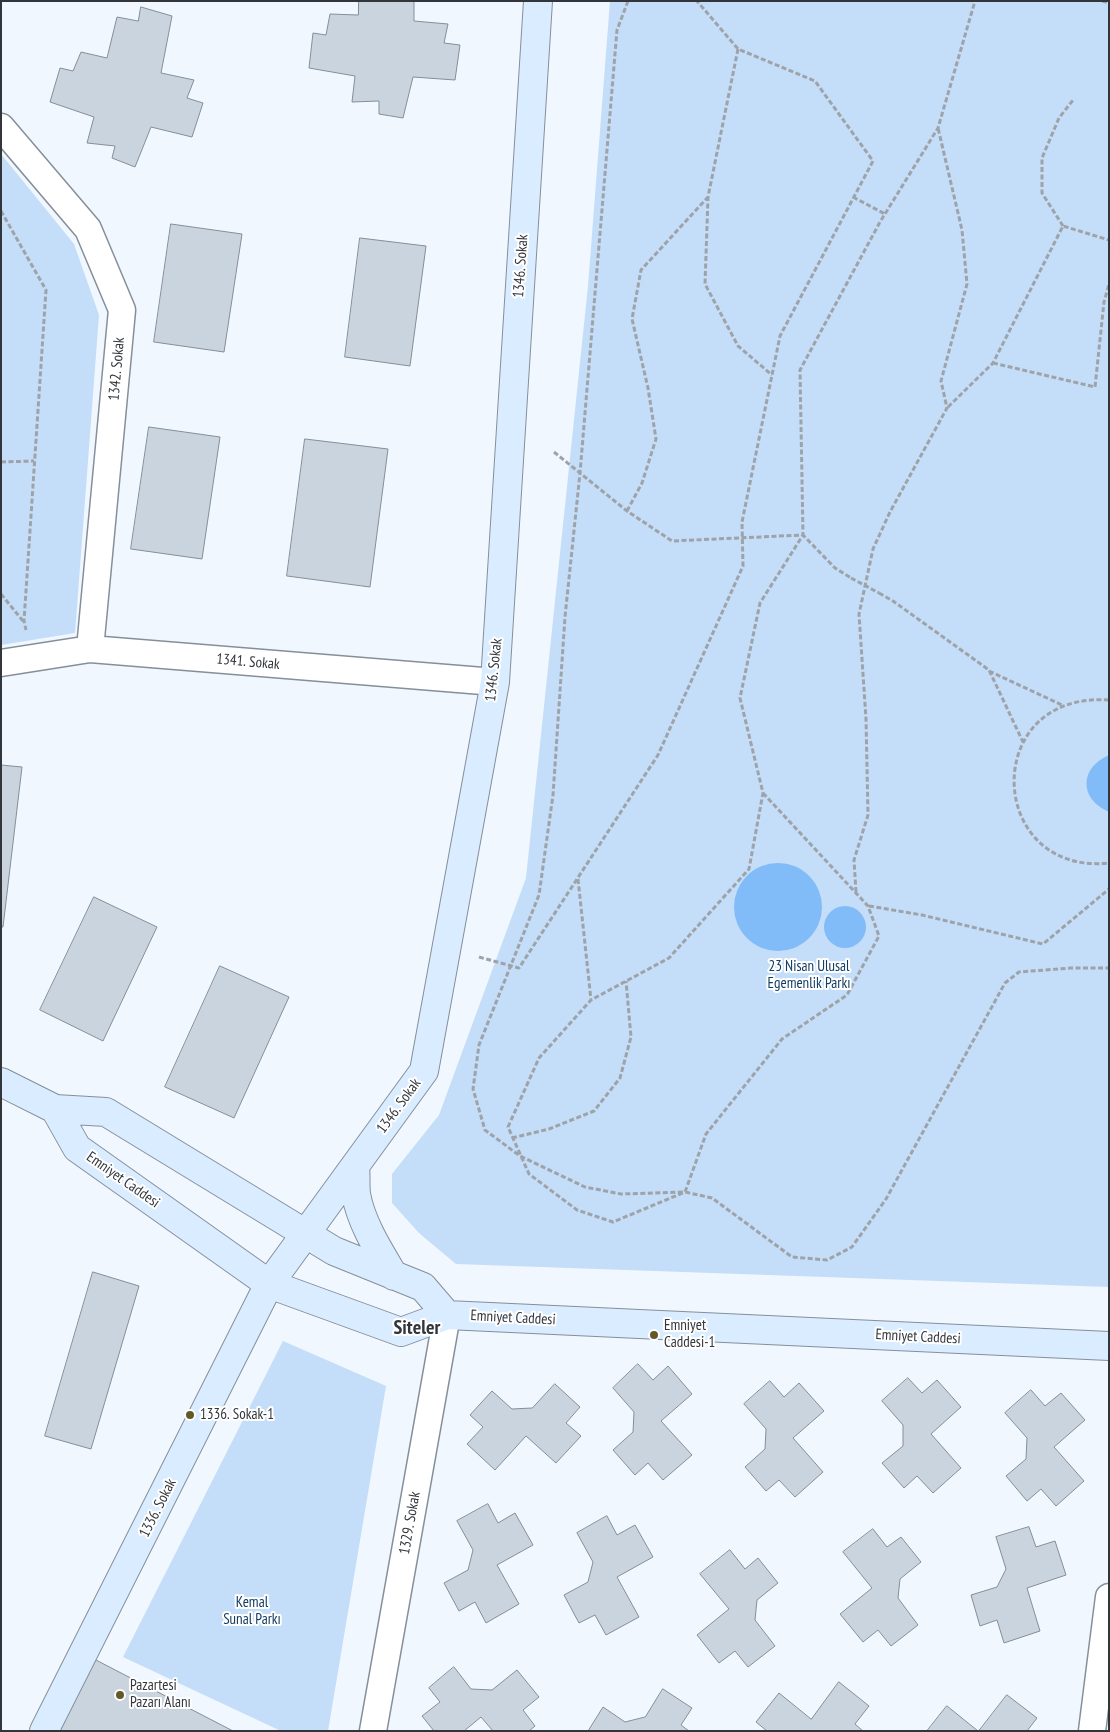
<!DOCTYPE html>
<meta charset="utf-8">
<style>
body{margin:0}
#map{position:relative;width:1110px;height:1732px;overflow:hidden;background:#f0f7fe;font-family:"PT Sans Narrow",sans-serif}
canvas{display:block}
.frame{position:absolute;inset:0;border:2px solid #32363b;pointer-events:none}
</style>
<div id="map">
<canvas width="1110" height="1732"></canvas>
<div class="frame"></div>
</div>
<script>
const ctx = document.querySelector('canvas').getContext('2d');
ctx.lineJoin = 'round';
function paint(path, color) { ctx.fillStyle = color; ctx.fill(path, 'evenodd'); }
function stroke(path, color, width, dash) { ctx.strokeStyle = color; ctx.lineWidth = width; ctx.lineCap = dash ? 'butt' : 'round'; ctx.setLineDash(dash || []); ctx.stroke(path); }
function drawText(font, color, halo, rows, align = 'center') {
  ctx.font = font + ' "PT Sans Narrow",sans-serif'; ctx.lineWidth = 4; ctx.setLineDash([]); ctx.textBaseline = 'middle'; ctx.strokeStyle = halo; ctx.fillStyle = color; for (const [text, x, y, turn = 0] of rows) {
    ctx.save(); ctx.translate(x, y); ctx.rotate((+turn || 0) * Math.PI / 180); ctx.textAlign = isNaN(turn) ? turn : align; if (halo) ctx.strokeText(text, 0, 0); ctx.fillText(text, 0, 0); ctx.restore();
  }
}
const green = new Path2D(`
 M610 1H1109V1287L456 1264 419 1233 392 1203V1174L439 1115 526 878 588 286Z
 M1 154 74 244 99 315 75 633 1 645Z
 M283 1341 386 1386 328 1731H281L123 1657Z`);
const water = new Path2D(`
 M1109 755V812C1079 799 1079 768 1109 755Z
 M734 907a44 44 0 1 1 88 0a44 44 0 1 1-88 0Z
 M824 927a21 21 0 1 1 42 0a21 21 0 1 1-42 0Z`);
const building = new Path2D(`
 M359 1H414V21L448 24 444 43 460 45 455 80 413 77 403 118 379 114V101L352 102 355 76 309 68 313 33 326 35 330 14 358 15Z
 M141 7 172 16 161 73 194 80 187 98 203 103 192 137 151 127 135 167 112 158 115 146 87 143 94 117 50 102 60 68 73 71 81 52 107 58 117 17 138 21Z
 M171 224 242 234 224 352 154 342Z
 M360 238 426 246 410 366 345 357Z
 M149 427 220 437 202 559 131 549Z
 M305 439 388 449 370 587 287 576Z
 M1 765 22 767 3 927H1Z
 M94 897 157 927 103 1041 40 1010Z
 M220 966 289 997 234 1118 165 1087Z
 M93 1272 139 1286 91 1449 45 1436Z
 M638 1364 653 1380 668 1366 692 1394 661 1421 692 1455 663 1480 648 1463 635 1475 613 1450 633 1432 634 1412 613 1388Z
 M908 1378 922 1393 937 1380 961 1407 931 1434 961 1468 933 1493 917 1476 904 1488 882 1463 903 1446V1425L882 1401Z
 M770 1381 784 1397 799 1383 824 1411 793 1438 823 1472 795 1497 779 1480 766 1491 745 1467 765 1449 766 1429 744 1404Z
 M555 1384 580 1407 566 1423 581 1436 556 1463 526 1436 495 1470 467 1444 483 1427 470 1415 492 1391 512 1409 532 1408Z
 M1031 1390 1045 1406 1061 1393 1085 1420 1054 1447 1084 1481 1056 1506 1041 1489 1027 1501 1006 1476 1026 1459 1027 1438 1005 1413Z
 M488 1504 498 1523 515 1513 533 1545 497 1565 519 1604 486 1623 475 1602 459 1611 444 1583 468 1570 473 1550 457 1521Z
 M607 1516 617 1535 635 1525 653 1557 617 1577 639 1617 606 1635 595 1615 579 1623 564 1595 588 1582 593 1562 577 1533Z
 M1029 1527 1036 1547 1055 1541 1066 1575 1027 1588 1040 1631 1004 1643 997 1620 980 1626 971 1595 997 1587 1006 1569 996 1537Z
 M873 1529 887 1547 901 1537 921 1562 900 1579 898 1598 918 1625 891 1646 878 1630 863 1642 840 1614 872 1588 843 1552Z
 M730 1550 745 1569 758 1558 778 1583 757 1600 755 1620 775 1646 748 1667 735 1651 719 1663 697 1635 729 1609 700 1574Z
 M94 1659 233 1731H58Z
 M454 1667 471 1689 492 1690 517 1670 539 1697 523 1710 535 1726 529 1731H493L481 1717 464 1731H434L422 1716 440 1702 429 1688Z
 M839 1682 869 1706 855 1724 863 1731H767L756 1722 779 1693 811 1719Z
 M663 1689 692 1708 681 1725 689 1731H588L603 1707 625 1722 645 1717Z
 M1007 1695 1037 1718 1027 1731H979Z
 M947 1706 978 1731H927Z`);
const path = new Path2D(`
 M628 1 617 30 580 473 565 617 553 795 539 895 479 1045 473 1089 485 1130 520 1156 585 1187 621 1194 685 1192 712 1198 792 1257 827 1260 852 1247 886 1199 1005 983 1019 972 1071 968H1109
 M1102 1 1109 3
 M738 49 708 197 705 284 738 346 772 375
 M853 197 885 214
 M1 211 46 290 24 621 26 630
 M1063 226 1042 193V158L1059 118 1073 100
 M993 363 1095 387 1104 302 1109 284
 M948 407 993 363 1063 226 1109 240
 M554 452 627 511 672 541 803 535 835 568 851 578
 M1 462 34 461
 M627 511 642 483 656 439 648 388 632 319 641 270 708 197
 M879 593 893 601 989 670 1023 742
 M1 594 23 621
 M989 671 1062 705
 M1109 700C979 691 986 876 1109 863
 M763 793 868 906 879 936 847 995 782 1039 706 1134 685 1192 613 1222 577 1210 529 1174 508 1127 539 1058 591 1000 669 958 749 869 763 793 740 698 760 603 803 535 800 370 880 222 938 128 975 1
 M578 879 591 1000
 M856 892 854 860 868 815 866 719 859 614 873 549 890 512 947 408 941 381 967 284 962 230 938 128
 M869 906 922 915 1043 944 1109 889
 M479 957 519 968 658 755 743 566 742 522 780 336 873 161 815 81 738 49 697 1
 M512 1138 549 1129 594 1111 620 1078 631 1037 626 981`);
const street = new Path2D(`
 M1 127 88 229 122 310 90 649
 M1 663 90 649 495 682
 M373 1731 447 1315
 M1092 1731 1109 1597`);
const secondary = new Path2D(`
 M1 1082 55 1109 77 1148 269 1284 401 1332 447 1315 1109 1346
 M55 1109 106 1112 334 1251 423 1287 447 1315
 M355 1166C356 1175 355 1185 356 1194 361 1223 379 1251 394 1276
 M44 1731 269 1284 424 1071 495 682 538 1`);
const pathBridge = new Path2D(`
 M851 578 879 593`);
const markers = [
 [654,1335,5,"#625926"],
 [190,1415,5,"#625926"],
 [120,1695,5,"#625926"]
];
const streetNames = [
 ["1346. Sokak",521,266,-86],
 ["1342. Sokak",117,369,-85],
 ["1341. Sokak",248,662,5],
 ["1346. Sokak",494,670,-84],
 ["1346. Sokak",399,1106,-54],
 ["Emniyet Caddesi",123,1180,35],
 ["Emniyet Caddesi",513,1318,3],
 ["Emniyet Caddesi",918,1337,3],
 ["1336. Sokak",158,1508,-63],
 ["1329. Sokak",410,1523,-80]
];
const parkNames = [
 ["23 Nisan Ulusal",809,967],
 ["Egemenlik Parkı",809,984],
 ["Kemal",252,1603],
 ["Sunal Parkı",252,1620]
];
const poiNames = [
 ["Emniyet",664,1326],
 ["Caddesi-1",664,1343],
 ["1336. Sokak-1",200,1415],
 ["Pazartesi",130,1686],
 ["Pazarı Alanı",130,1703]
];
const districtNames = [
 ["Siteler",417,1328]
];
paint(green, '#c4ddf8');
paint(water, '#81bcf9');
paint(building, '#c9d4df');
stroke(building, '#848e99', 1);
stroke(street, '#858f9a', 29);
stroke(secondary, '#858f9a', 30);
stroke(path, '#9ea3a9', 3, [5, 2.5]);
stroke(street, '#fff', 26);
stroke(secondary, '#daecff', 28);
stroke(pathBridge, '#9ea3a9', 3, [5, 2.5]);
for (const [x, y, r, color] of markers) { const dot = new Path2D(); dot.arc(x, y, r, 0, 2 * Math.PI); ctx.fillStyle = color; ctx.fill(dot); stroke(dot, '#fff', 2); }
drawText('15px', '#32363b', '#fff', streetNames);
drawText('15px', '#123c63', '#fff', parkNames);
drawText('15px', '#32363b', '#fff', poiNames, 'left');
drawText('bold 20px', '#32363b', '#fff', districtNames);
</script>
